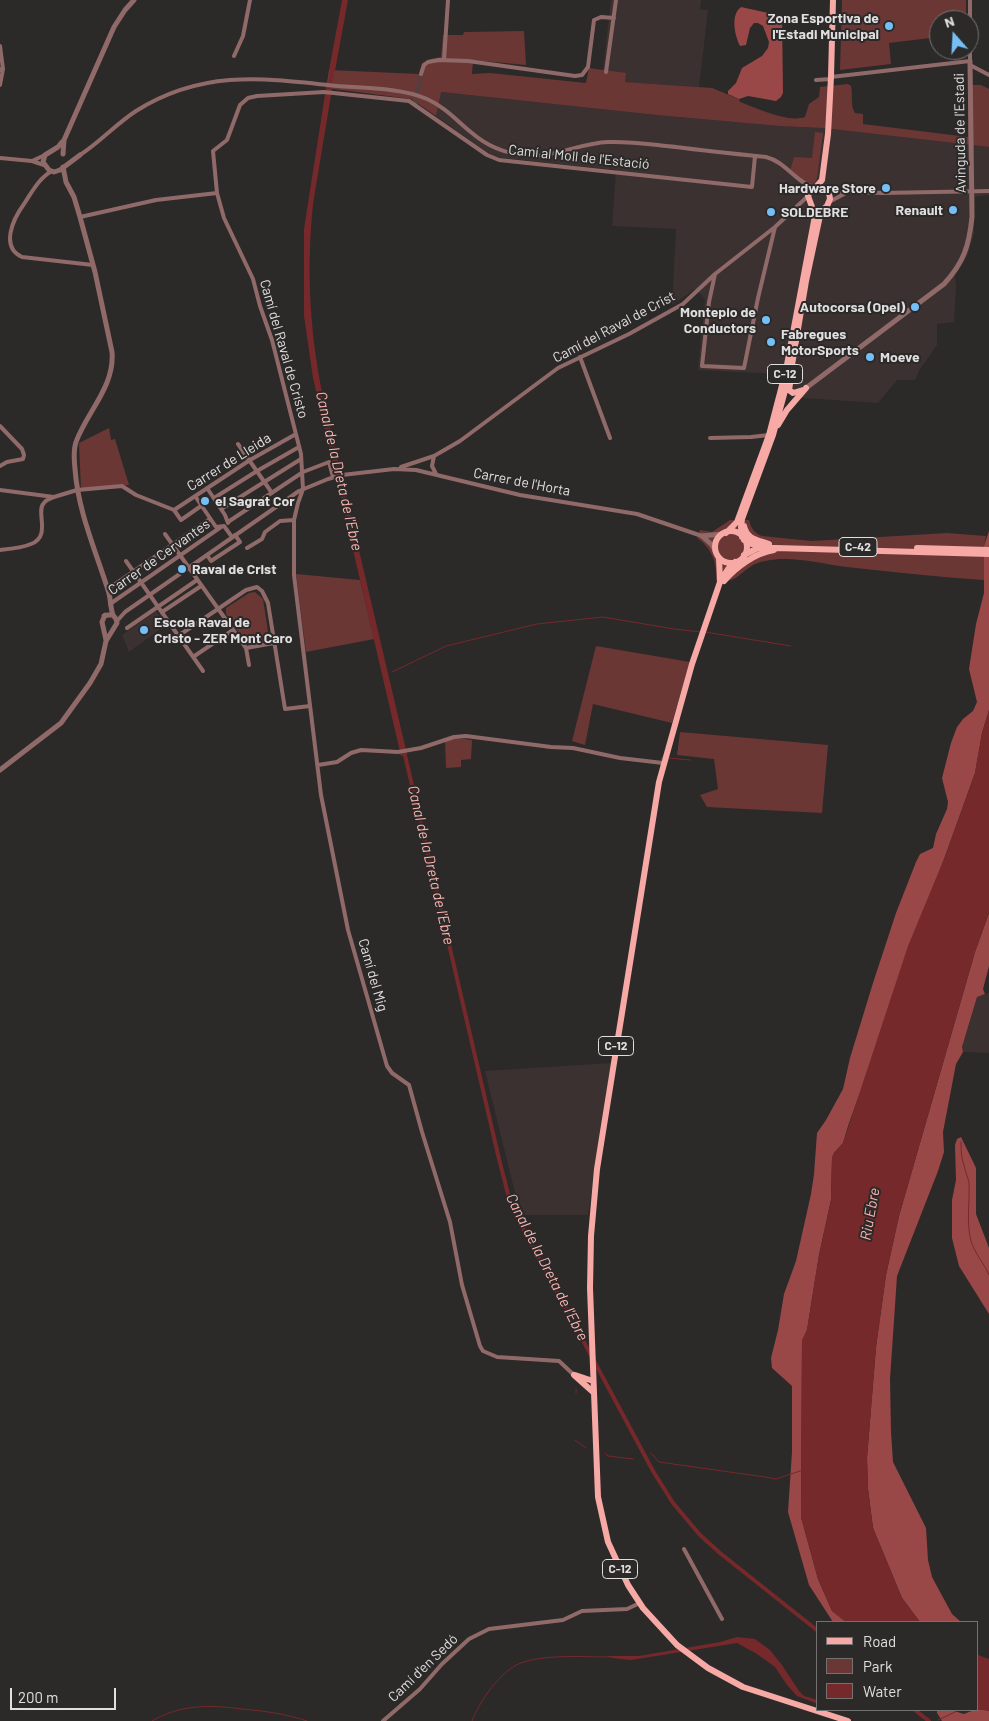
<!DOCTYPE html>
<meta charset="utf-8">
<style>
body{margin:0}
#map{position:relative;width:989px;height:1721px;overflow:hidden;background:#2c2929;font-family:Barlow,sans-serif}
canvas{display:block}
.legend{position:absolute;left:816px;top:1621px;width:162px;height:90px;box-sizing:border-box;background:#2c2929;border:1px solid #747171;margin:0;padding:6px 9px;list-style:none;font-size:15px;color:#e0dede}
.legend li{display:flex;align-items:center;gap:10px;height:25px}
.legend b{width:25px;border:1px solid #747171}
.north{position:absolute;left:929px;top:10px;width:50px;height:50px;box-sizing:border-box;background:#2c2929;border:1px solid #747171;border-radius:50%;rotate:341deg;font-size:14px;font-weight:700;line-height:20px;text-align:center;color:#e0dede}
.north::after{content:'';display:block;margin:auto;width:18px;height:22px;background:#74c0f6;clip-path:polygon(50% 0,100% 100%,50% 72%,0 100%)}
.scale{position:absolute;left:10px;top:1688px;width:106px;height:22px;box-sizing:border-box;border:2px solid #e0dede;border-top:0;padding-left:6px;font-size:15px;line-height:18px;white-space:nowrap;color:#e0dede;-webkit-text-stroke:4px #2c2929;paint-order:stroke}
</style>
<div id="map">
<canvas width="989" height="1721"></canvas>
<ul class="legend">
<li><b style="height:6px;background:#f7a9a5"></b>Road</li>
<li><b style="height:14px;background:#6b3735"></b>Park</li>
<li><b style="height:14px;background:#76292a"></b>Water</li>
</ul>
<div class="north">N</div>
<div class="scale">200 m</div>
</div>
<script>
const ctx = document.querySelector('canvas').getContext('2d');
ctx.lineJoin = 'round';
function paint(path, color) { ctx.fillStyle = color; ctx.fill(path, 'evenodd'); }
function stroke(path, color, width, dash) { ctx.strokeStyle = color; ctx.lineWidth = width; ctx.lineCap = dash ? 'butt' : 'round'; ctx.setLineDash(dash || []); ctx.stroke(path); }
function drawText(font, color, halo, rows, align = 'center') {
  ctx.font = font + ' Barlow,sans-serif'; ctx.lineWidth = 4; ctx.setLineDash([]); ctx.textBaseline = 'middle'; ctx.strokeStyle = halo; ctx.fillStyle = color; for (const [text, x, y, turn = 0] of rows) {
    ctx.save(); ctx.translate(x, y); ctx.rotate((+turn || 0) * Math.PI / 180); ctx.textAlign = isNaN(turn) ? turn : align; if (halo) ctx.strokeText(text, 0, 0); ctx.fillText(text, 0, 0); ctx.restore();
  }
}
const built = new Path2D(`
 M611 0H701L700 9 708 10 699 87 625 82 603 70Z
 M440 92 657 115 779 126 823 128 989 147V195L975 197 974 234 967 257 955 276 956 288 954 322 937 324V345L919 371 915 380H897L878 403 803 398 777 374 698 370 705 299 695 289 672 305 676 229 612 226 616 170 494 157 436 116Z
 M156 611 166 625 129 652 122 635Z
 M989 993V1053L963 1052 962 1047 977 997Z
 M611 1063 588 1215H525L515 1193 485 1071Z`);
const green = new Path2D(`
 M842 0H966V15L937 16 938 37 889 43 891 64 840 70Z
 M524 31 526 65 473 60 472 74 490 73 586 83 589 68 626 73 625 82 712 88 739 99 740 102C757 108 787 123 805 117L809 104 819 97 820 87 848 84 851 86C853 95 850 105 855 113L863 114V124L968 137V85H981L989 89V147L823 128 779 126 657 115 441 92 436 116 411 99 326 88 329 70 419 74 422 63 431 59 441 57 443 35H463L464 32Z
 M815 132 823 133 817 178 815 183 810 185 790 171 794 157 812 158Z
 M109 428 111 440 115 439 129 485 81 489 79 443Z
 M730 520H749C751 528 754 533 762 536L812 541 947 533 986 536 984 546V580C938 577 893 572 847 567 824 564 802 558 779 559 770 560 761 561 753 565 737 575 737 583 716 581 718 564 711 547 697 538L700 530 712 532Z
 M296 574 360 580 374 639 306 652Z
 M255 592 263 599 269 638 266 642 250 644 246 643 226 614V608L249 593Z
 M596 646 690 662 672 723 593 704 585 745 572 741Z
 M680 732 828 745 822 813 707 807 700 795 718 789 714 759 677 755Z
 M457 738 472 740 471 759 461 760V767L446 768 445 740Z`);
const forest = new Path2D(`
 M741 7 782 16 783 93 781 97 776 101 748 96 739 99 728 94V91L736 83 742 68 762 56 768 48 769 42 763 26 758 23H754L750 28 746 45 740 46C735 36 730 15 741 7Z
 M989 531V710L982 733 975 773 848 1126 843 1143 834 1153 832 1158 831 1200 819 1255 807 1330 802 1341 801 1517 818 1579 832 1611 846 1622H833L809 1585 788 1512 792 1452V1386L772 1368 771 1358 778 1330 784 1294 796 1261 811 1194 814 1174 817 1133 826 1120 843 1089 850 1058 873 983 896 913 916 862 920 854 933 848 936 834 947 809 948 802 942 778 951 743 957 727 963 719 973 711 977 702 969 669 976 624 984 593V546Z
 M989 913V966L983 989 985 994 977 997 962 1047 963 1052 956 1064 943 1132 944 1152 938 1171 897 1276 890 1379 891 1432 893 1462 926 1528 928 1560 932 1577 952 1614 961 1622H920L902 1598 873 1528 868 1489 867 1458 876 1347 886 1275 899 1216 975 952Z
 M961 1137 976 1168V1214L989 1248V1314L959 1266 952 1238V1200L956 1180 955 1145 957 1139Z
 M937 1710H954V1711L964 1714C973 1710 979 1708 989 1711V1721H942L937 1713Z`);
const water = new Path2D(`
 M342 0H348L335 71 329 70Z
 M326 88 332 89 313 204C306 273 310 338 325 406L407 754 401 756 313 378 304 316V229Z
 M989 710V913L975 952 899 1216 886 1275 876 1347 867 1458 868 1489 873 1528 902 1598 920 1622H846L832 1611 818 1579 801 1517 802 1340 807 1330 819 1255 831 1200 832 1158 834 1153 843 1143 908 946 946 854 975 773 982 733Z
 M737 1637 755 1639 770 1650 782 1665 799 1691 804 1696 818 1700V1704L797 1696 787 1685 775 1667 757 1654 737 1643 631 1660 612 1658 607 1656H639L720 1642Z
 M978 1655 989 1659V1711L978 1709Z`);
const stream = new Path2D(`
 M705 632 791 646
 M392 672 446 646 537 624 603 617 674 629 701 632
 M669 758 690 760
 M661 760 662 757
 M961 1142C961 1149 961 1157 964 1165 965 1171 968 1177 969 1183 970 1203 966 1221 971 1241 975 1254 984 1263 989 1275
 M576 1393V1389
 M575 1440 586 1448
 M605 1453 608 1456 633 1459
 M651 1453 659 1462 765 1477 776 1479 803 1470
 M938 1720 955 1712
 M152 1721C180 1704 211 1705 242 1709 265 1711 286 1714 307 1721
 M472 1721C479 1702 501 1670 521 1663 544 1654 584 1657 609 1657`);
const canal = new Path2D(`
 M330 86 333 66
 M404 751 499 1159 509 1198 517 1217 653 1471 673 1503 700 1535 720 1553 818 1631
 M915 1710 929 1721`);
const minorTunnel = new Path2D(`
 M415 104 421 74`);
const minor = new Path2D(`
 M0 46 3 69 0 85
 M234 56 243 36 250 0
 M444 60 448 0
 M970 65 989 75
 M0 69V70
 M606 72 616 0
 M421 74 424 65 428 62 439 60 468 61 575 76 582 75 588 67 594 20 601 17 614 18
 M831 77 970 61V0
 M816 80 831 79
 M80 155C100 142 116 124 136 111 203 69 264 78 338 86 364 88 403 88 427 99 445 107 457 121 472 133 486 145 504 153 523 155 552 159 579 143 608 142 631 141 654 145 676 147 706 151 736 154 766 157 786 162 795 182 815 188
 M0 158 32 161 44 165
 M32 161 45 155
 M52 171C39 178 32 192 24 204 13 219 0 247 22 257L93 265
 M828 191 882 193 989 191
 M831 201 844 194
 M80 217 156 200 217 193
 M715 274 709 302 702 366 744 368 758 298 775 227
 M580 357 610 438
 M0 426 22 449 24 455 23 459 7 462 0 466
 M710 438 751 437 769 435
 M238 444 272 493
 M434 456 432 466 436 474
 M401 467 434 456 460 441 558 368 629 334 683 304 715 274 775 227 808 196
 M207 488 225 515 228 523
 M0 490 54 497 77 490 122 486 136 495 174 510
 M195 496 216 527 224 526 232 537
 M214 498 257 471 299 447
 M221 509 301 459
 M174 510 250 460 296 434
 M174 510 181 520 201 506
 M228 522 303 472 329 462 333 477
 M165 534 246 648 274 643
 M247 548 262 539 265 532 280 521 294 520
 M0 550C10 549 22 548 31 544 52 536 35 511 44 503 46 500 51 498 54 497
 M207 555 211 561 240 542 235 535
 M126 561 203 671
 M108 589 210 519
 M110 604 221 527
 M162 612 201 586
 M117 621 125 612 299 491 328 479 342 475 394 469 416 470 520 495 637 514 702 536
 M127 628 197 580
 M178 636 246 590 257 587 262 591 268 603 285 709 310 706
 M246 648 249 665
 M193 657 233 630
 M318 765 337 762 351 753 361 750 398 752 421 748 454 737 466 736 551 747 573 748 620 758 663 763
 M574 1375 559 1361 497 1357 483 1351 480 1346 462 1285 450 1222 422 1132 409 1085 392 1073 387 1066 348 930 321 795 294 575V520L298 503 303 489 301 454 272 340 260 306 253 279 224 218 217 193 213 151 227 140 240 105 248 98 257 96 324 92 409 101 487 155 499 160 752 187 755 156
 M684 1549 722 1619
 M383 1721 420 1689 442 1664 469 1639 489 1629 563 1620 582 1611 627 1609 640 1603`);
const tertiary = new Path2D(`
 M62 142 58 147 45 155 43 162 49 170 54 172 60 170 80 155
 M63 154 64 140 114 27 125 10 134 0
 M63 167 66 182 74 197 80 217 95 272 112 352C115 386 87 412 76 442 73 451 74 460 75 469 78 511 95 549 108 590 111 598 110 607 113 615
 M806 388 944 284C964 262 969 246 972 217L970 61
 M702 536 712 545 716 552
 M702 536 722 534
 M105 615 102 622 106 640
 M0 770 61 723 90 683 101 664 106 641 117 623 116 619 113 615H108L104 616`);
const primary = new Path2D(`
 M816 187 822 180 828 134 831 77 833 0
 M790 384 789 390 793 393 803 390
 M778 425 787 410 806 388
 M744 526C747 540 758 540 769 544
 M715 547a16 16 0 1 1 32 0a16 16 0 1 1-32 0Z
 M726 533 737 522 769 435 786 370 814 221 815 215 808 196C813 183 829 185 830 199L827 206 821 211 806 281 792 365 773 435 742 519 741 527 742 537
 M744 540 752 544 762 545
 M917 548 989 550
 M744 555 758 548H776L989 554
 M719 558 720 581
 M735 562 728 569 720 582 692 664 659 782 597 1169 591 1236 590 1288 598 1497 608 1542 628 1585 643 1608 677 1645 708 1668 743 1687 848 1721
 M724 581C736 567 755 553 774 550
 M574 1375 593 1392
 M575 1375 593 1381`);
const markers = [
 [889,26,5,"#74c0f6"],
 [886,188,5,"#74c0f6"],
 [953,210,5,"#74c0f6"],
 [771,212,5,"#74c0f6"],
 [915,307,5,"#74c0f6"],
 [766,320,5,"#74c0f6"],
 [771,342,5,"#74c0f6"],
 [870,357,5,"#74c0f6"],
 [205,501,5,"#74c0f6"],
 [182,569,5,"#74c0f6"],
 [144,630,5,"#74c0f6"]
];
const shields = [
 [785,374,35],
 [858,547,38],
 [616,1046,35],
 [620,1569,35]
];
const shieldNames = [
 ["C-12",785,374],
 ["C-42",858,547],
 ["C-12",616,1046],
 ["C-12",620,1569]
];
const poiNames = [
 ["Zona Esportiva de",879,18,"right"],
 ["l'Estadi Municipal",879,34,"right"],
 ["Hardware Store",876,188,"right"],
 ["Renault",943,210,"right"],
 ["SOLDEBRE",781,212],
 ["Autocorsa (Opel)",905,307,"right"],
 ["Montepio de",756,312,"right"],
 ["Conductors",756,328,"right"],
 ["Fabregues",781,334],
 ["MotorSports",781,350],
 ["Moeve",880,357],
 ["el Sagrat Cor",215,501],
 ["Raval de Crist",192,569],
 ["Escola Raval de",154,622],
 ["Cristo - ZER Mont Caro",154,638]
];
const streetNames = [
 ["Avinguda de l'Estadi",960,133,-91],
 ["Camí al Moll de l'Estació",579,157,6],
 ["Camí del Raval de Crist",614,327,-28],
 ["Camí del Raval de Cristo",284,349,74],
 ["Carrer de Lleida",229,462,-32],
 ["Carrer de l'Horta",522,482,11],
 ["Carrer de Cervantes",159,557,-35],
 ["Camí del Mig",373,975,74],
 ["Camí d'en Sedó",423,1668,-44]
];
const waterNames = [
 ["Canal de la Dreta de l'Ebre",339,471,77],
 ["Canal de la Dreta de l'Ebre",431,865,77],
 ["Riu Ebre",870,1214,-80],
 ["Canal de la Dreta de l'Ebre",547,1267,63]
];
paint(built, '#3b3130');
paint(green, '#6b3735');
paint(forest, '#994847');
paint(water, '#76292a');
stroke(stream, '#76292a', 1);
stroke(canal, '#76292a', 4);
stroke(minorTunnel, '#474444', 4, [4, 2]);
stroke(minor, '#906a68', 4);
stroke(tertiary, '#906a68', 5);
stroke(primary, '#f7a9a5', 6);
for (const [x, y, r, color] of markers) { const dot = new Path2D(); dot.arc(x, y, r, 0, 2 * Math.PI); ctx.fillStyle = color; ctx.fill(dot); stroke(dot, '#2c2929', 2); }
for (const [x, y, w] of shields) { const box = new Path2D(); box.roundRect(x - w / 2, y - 9.5, w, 19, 4); ctx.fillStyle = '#2c2929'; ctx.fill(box); stroke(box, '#e0dede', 1); }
drawText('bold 12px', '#e0dede', null, shieldNames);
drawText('bold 14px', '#e0dede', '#2c2929', poiNames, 'left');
drawText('14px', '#e0dede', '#2c2929', streetNames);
drawText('italic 15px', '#fbb4b0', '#2c2929', waterNames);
</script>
